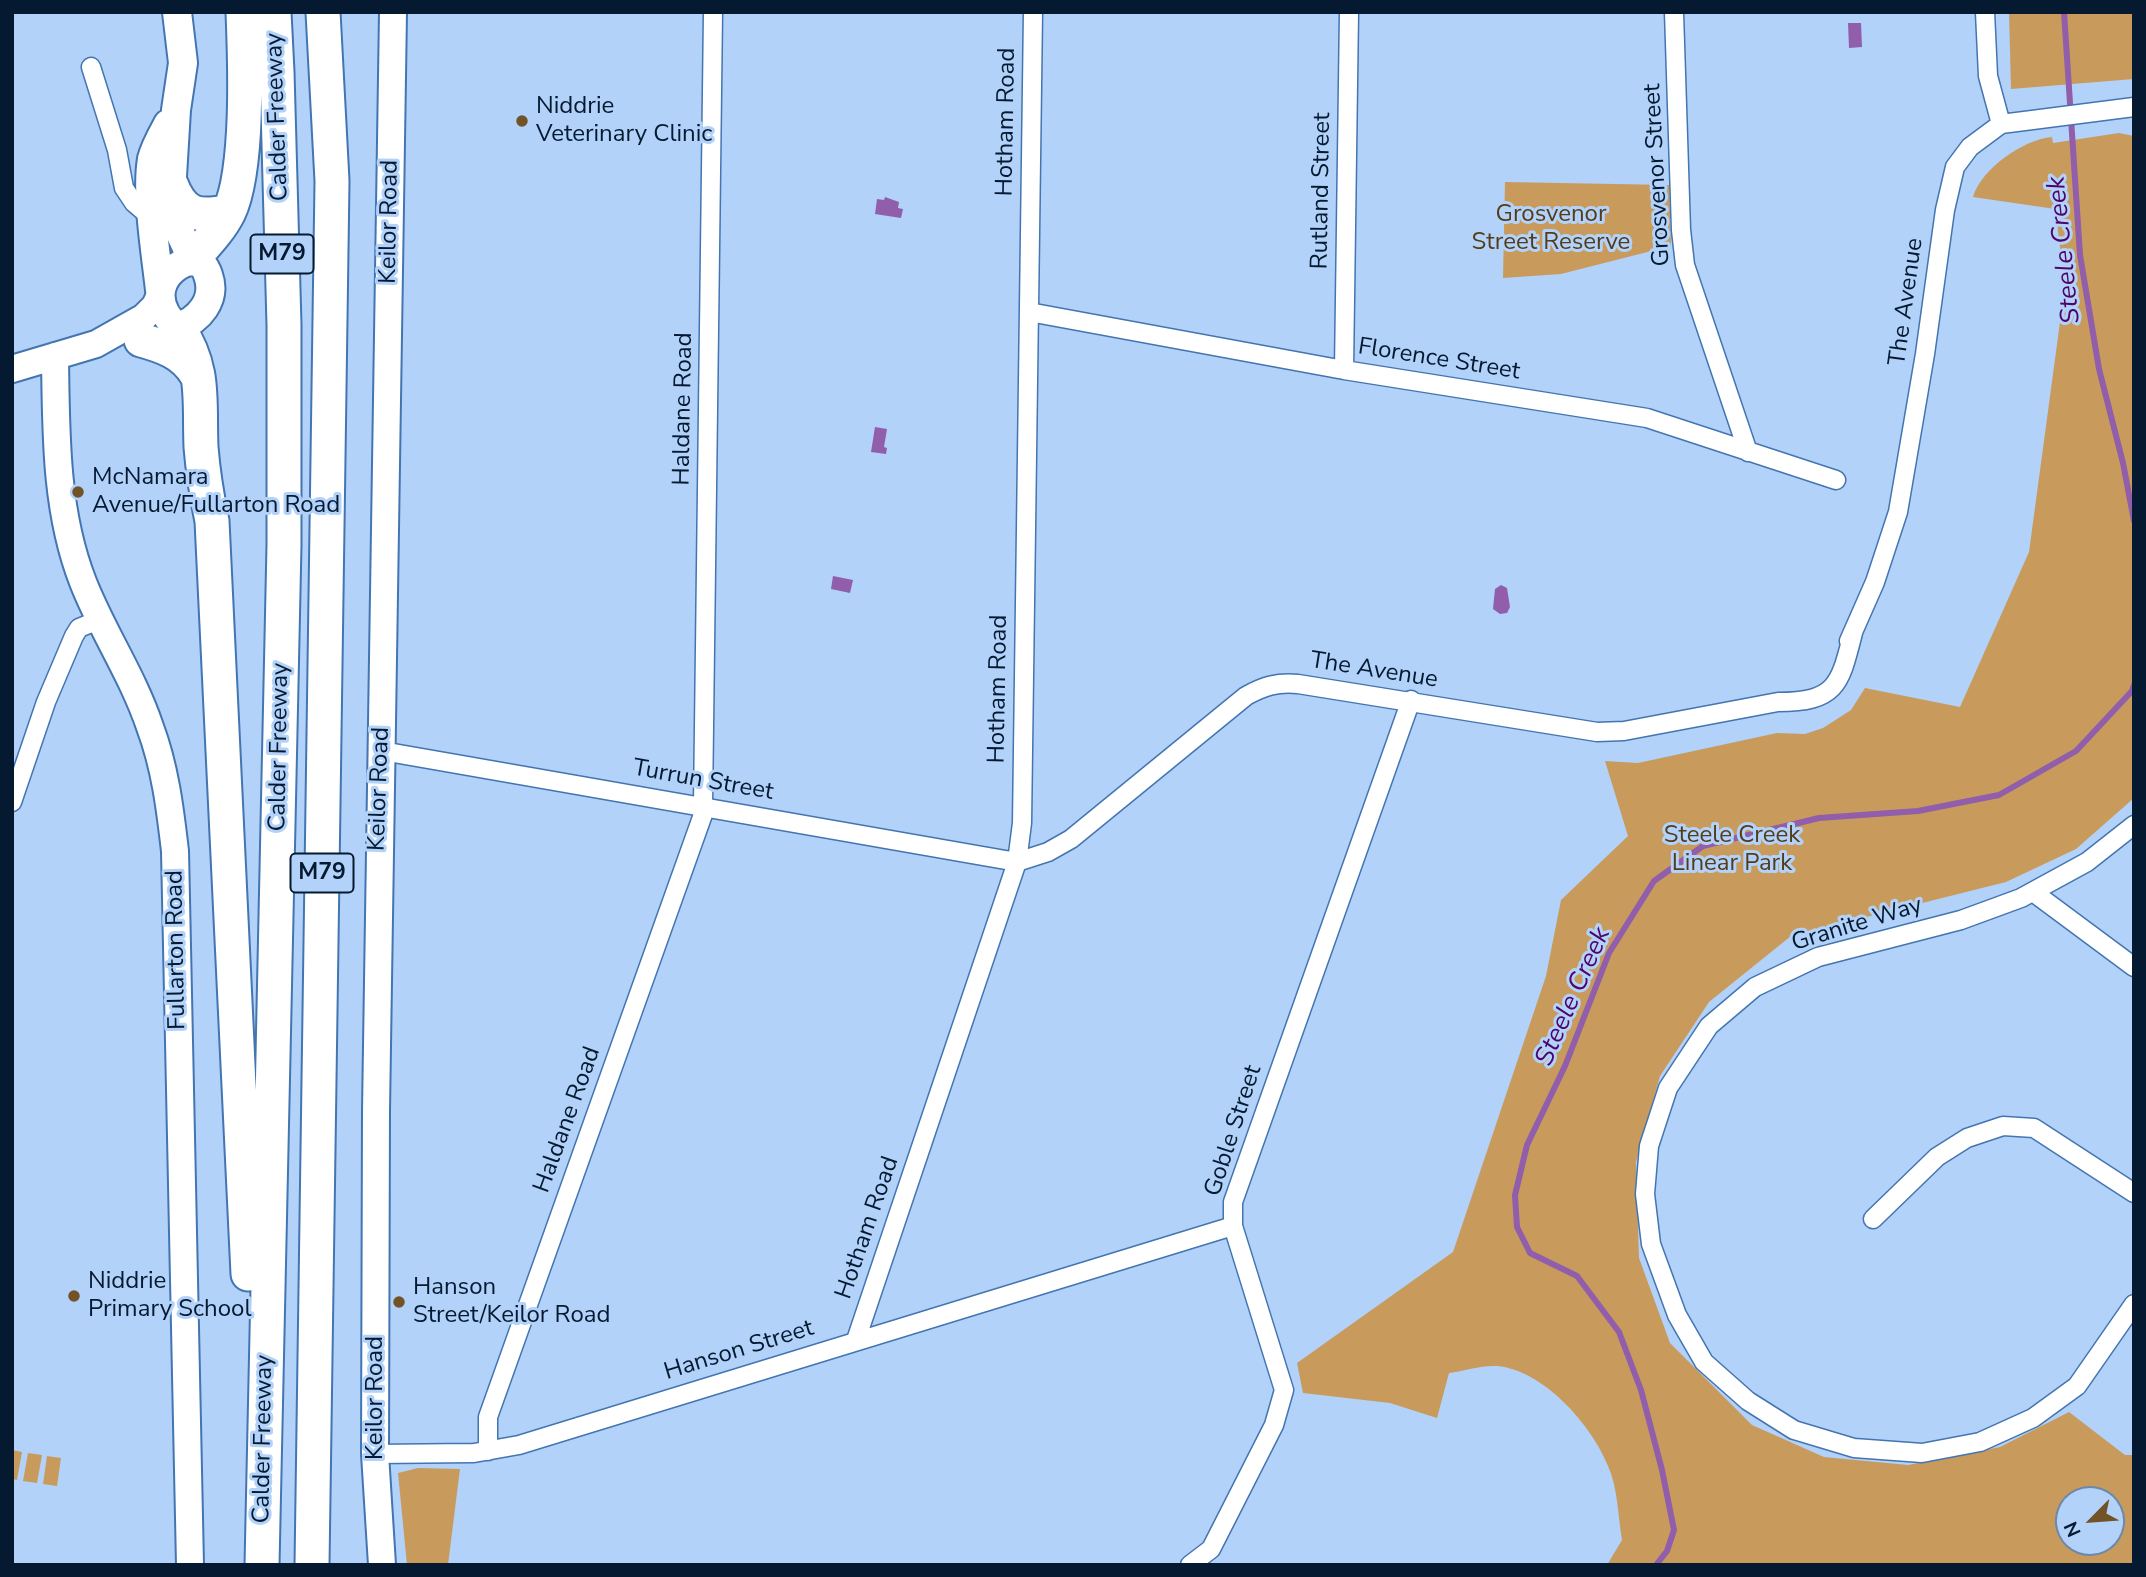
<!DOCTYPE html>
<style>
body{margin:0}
#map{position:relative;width:2146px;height:1577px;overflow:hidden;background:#b2d2fa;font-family:"Nunito Sans",sans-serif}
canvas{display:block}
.frame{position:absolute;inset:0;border:14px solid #051a31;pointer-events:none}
.north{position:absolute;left:2055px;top:1486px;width:70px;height:70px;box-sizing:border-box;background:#b2d2fa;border:2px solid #6d88aa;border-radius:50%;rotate:245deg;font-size:19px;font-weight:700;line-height:28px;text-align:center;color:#051a31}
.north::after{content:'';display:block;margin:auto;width:24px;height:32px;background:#715327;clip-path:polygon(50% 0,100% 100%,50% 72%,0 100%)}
</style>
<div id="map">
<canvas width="2146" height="1577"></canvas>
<div class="frame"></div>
<div class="north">N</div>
</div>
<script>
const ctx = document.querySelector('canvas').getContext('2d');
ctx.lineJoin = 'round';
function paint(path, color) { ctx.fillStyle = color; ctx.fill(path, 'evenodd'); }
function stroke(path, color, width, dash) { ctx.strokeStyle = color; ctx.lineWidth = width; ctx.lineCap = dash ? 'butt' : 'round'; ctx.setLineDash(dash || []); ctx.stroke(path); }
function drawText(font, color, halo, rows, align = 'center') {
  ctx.font = font + ' "Nunito Sans",sans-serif'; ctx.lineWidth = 6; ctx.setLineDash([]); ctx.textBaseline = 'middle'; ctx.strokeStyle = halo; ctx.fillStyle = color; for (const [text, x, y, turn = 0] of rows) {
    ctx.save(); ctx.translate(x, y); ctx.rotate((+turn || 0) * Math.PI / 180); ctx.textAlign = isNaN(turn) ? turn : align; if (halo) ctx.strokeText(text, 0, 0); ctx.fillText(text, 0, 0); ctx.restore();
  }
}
const green = new Path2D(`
 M2009 12H2133L2134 79 2011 89Z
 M2119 133 2134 136V798L2076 849 2006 882 1791 936 1709 1002 1660 1076 1636 1162 1639 1258 1670 1343 1752 1425 1824 1457 1908 1465 2000 1447 2069 1412 2125 1455H2134V1565H1607L1622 1540C1618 1517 1618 1488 1608 1466 1592 1425 1543 1370 1497 1366 1482 1365 1464 1371 1449 1373L1437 1418 1390 1403 1303 1393 1297 1363 1453 1252 1546 976 1561 900 1628 836 1605 761 1638 763 1777 733 1805 734 1823 728 1851 710 1865 688 1960 707 2029 552 2065 285 2055 209 1973 197C1981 169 2024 139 2052 137L2053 143ZM2069 1500H2111V1542H2069Z
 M1505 182 1669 185 1671 246 1561 274 1503 278Z
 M12 1450 22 1452 17 1480 12 1479Z
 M28 1453 42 1455 37 1483 23 1481Z
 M47 1456 61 1458 57 1486 43 1484Z
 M418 1468 460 1469 448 1565H407L398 1473Z`);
const water = new Path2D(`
 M1848 23H1861L1862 47 1849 48Z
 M885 197 899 202 898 208 903 209 901 218 875 214 877 199 884 200Z
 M875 427 887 429 884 447 887 448 886 454 871 452Z
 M833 576 853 580 850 593 831 589Z
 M1501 585 1507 588 1510 607 1507 613 1500 614 1493 609 1495 589Z`);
const stream = new Path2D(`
 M2064 12 2080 255 2099 369 2123 463 2134 521
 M1656 1565 1667 1551 1674 1530 1662 1470 1641 1390 1619 1332 1577 1276 1530 1253 1517 1227 1515 1195 1527 1145 1565 1066 1609 953 1654 881 1703 846 1819 818 1918 811 1999 795 2076 751 2132 691 2134 685`);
const street = new Path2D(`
 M1674 12 1681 230 1685 265 1748 452
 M1985 12 1988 76 2001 124
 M91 67 117 150 124 188 134 203 154 220
 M1029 312 1344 370 1647 418 1836 480
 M1344 370 1349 12
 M1849 641 1875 582 1898 512 1925 354 1945 210 1955 167 1970 147 2001 124 2134 107
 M382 751 1017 862 1048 852 1071 839 1246 696C1264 686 1277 682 1298 684L1597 732 1624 731 1778 702C1837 702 1840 684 1853 633
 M12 802 46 702 74 636 79 628 101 619
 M703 806 713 12
 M2134 825 2087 862 2021 898 1961 920 1818 957 1755 987 1709 1026 1668 1088 1649 1146 1645 1194 1651 1244 1677 1315 1704 1362 1748 1401 1794 1430 1854 1448 1922 1453 1980 1442 2033 1418 2077 1386 2134 1304
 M2033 892 2134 967
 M1873 1219 1937 1157 1967 1138 2003 1126 2034 1128 2134 1193
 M856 1340 1017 862 1022 823 1033 12
 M488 1451V1417L706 806
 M375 1454 474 1453 519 1445 1233 1226
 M1190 1565 1211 1549 1274 1425 1284 1390 1233 1226V1202L1411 700`);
const secondary = new Path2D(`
 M55 356C56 431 55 511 83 582 102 631 133 676 150 727 165 767 170 808 175 851L190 1565
 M12 369 96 344 144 317 155 306 160 295
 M382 1565 375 1454 376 1110 393 12`);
const primary = new Path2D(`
 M177 12 183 63 176 110 171 193 177 226 192 259
 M193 259C201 261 205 266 208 275 217 300 199 320 177 328 150 302 157 271 193 259Z
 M160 290C156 254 146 194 152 159 155 147 162 135 168 124`);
const highway = new Path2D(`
 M171 184C183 215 198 218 229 211
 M193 259C206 244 220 230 229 212 249 169 245 62 243 12
 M178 327C206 369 199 400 201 447 203 472 207 497 212 521L248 1274
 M141 340C163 346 183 353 196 374
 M262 1565 284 545V325L277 72 274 12
 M312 1565 332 181 323 12`);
const markers = [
 [522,121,7,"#715327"],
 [78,492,7,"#715327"],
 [74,1296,7,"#715327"],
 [399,1302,7,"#715327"]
];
const shields = [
 [282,254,63],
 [322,873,63]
];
const shieldNames = [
 ["M79",282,254],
 ["M79",322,873]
];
const poiNames = [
 ["Niddrie",536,107],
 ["Veterinary Clinic",536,135],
 ["McNamara",92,478],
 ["Avenue/Fullarton Road",92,506],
 ["Niddrie",88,1282],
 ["Primary School",88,1310],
 ["Hanson",413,1288],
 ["Street/Keilor Road",413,1316]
];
const streetNames = [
 ["Calder Freeway",278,117,-92],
 ["Hotham Road",1007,122,-89],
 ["Grosvenor Street",1658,175,-93],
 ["Rutland Street",1322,191,-89],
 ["Keilor Road",390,222,-89],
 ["The Avenue",1907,302,-82],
 ["Florence Street",1439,360,9],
 ["Haldane Road",684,409,-89],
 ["The Avenue",1374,671,9],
 ["Hotham Road",999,689,-89],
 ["Calder Freeway",280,747,-89],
 ["Turrun Street",703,781,10],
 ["Keilor Road",380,789,-88],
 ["Granite Way",1857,925,-17],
 ["Fullarton Road",177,950,-91],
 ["Haldane Road",568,1120,-70],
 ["Goble Street",1234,1131,-72],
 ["Hotham Road",868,1228,-71],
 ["Hanson Street",739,1351,-17],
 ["Keilor Road",376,1398,-90],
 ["Calder Freeway",264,1439,-89]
];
const parkNames = [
 ["Grosvenor",1551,215],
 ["Street Reserve",1551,243],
 ["Steele Creek",1732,836],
 ["Linear Park",1732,864]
];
const waterNames = [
 ["Steele Creek",2065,250,-96],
 ["Steele Creek",1574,997,-66]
];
paint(green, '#c89b5d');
paint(water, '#905eaa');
stroke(stream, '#905eaa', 6);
stroke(street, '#4375b0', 21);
stroke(secondary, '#4375b0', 30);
stroke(primary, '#4375b0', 32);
stroke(highway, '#4375b0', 37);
stroke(street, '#fff', 18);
stroke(secondary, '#fff', 26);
stroke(primary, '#fff', 28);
stroke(highway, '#fff', 33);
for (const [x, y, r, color] of markers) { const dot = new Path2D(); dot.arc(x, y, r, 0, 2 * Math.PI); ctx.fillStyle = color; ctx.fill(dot); stroke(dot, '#b2d2fa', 2.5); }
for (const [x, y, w] of shields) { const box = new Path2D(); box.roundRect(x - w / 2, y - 19.5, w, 39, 5); ctx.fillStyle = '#b2d2fa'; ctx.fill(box); stroke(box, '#051a31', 2); }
drawText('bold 23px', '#051a31', null, shieldNames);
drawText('24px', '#051a31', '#b2d2fa', poiNames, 'left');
drawText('24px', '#051a31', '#b2d2fa', streetNames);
drawText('24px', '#553c18', '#b2d2fa', parkNames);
drawText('italic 26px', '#4e0468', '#b2d2fa', waterNames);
</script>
